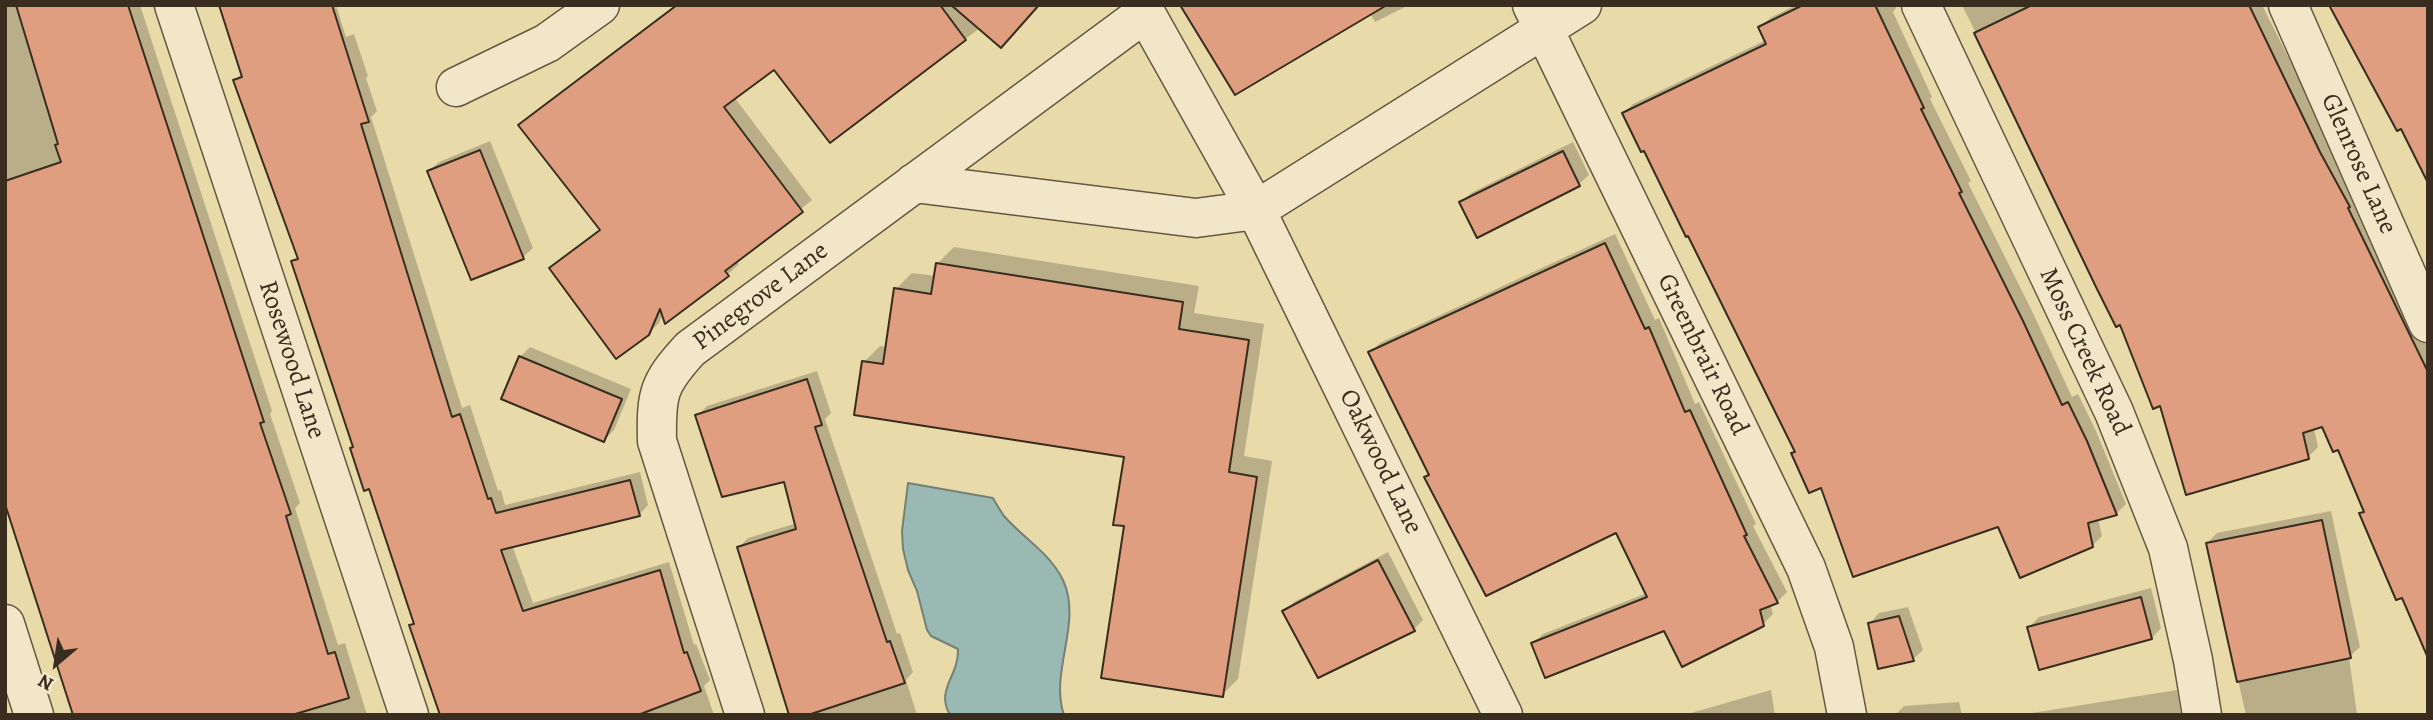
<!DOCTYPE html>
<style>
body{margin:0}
#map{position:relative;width:2433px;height:720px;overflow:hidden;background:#e9daaa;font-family:Alegreya,serif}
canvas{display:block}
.frame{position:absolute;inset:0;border:7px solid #392d1f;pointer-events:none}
.north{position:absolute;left:21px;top:629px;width:70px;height:70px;-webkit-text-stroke:5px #f1e7c8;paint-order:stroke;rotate:209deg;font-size:19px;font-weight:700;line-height:28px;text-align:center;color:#392d1f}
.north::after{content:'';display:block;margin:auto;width:24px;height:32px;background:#392d1f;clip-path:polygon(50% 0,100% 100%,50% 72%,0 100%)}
</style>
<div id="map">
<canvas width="2433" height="720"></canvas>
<div class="frame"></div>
<div class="north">N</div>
</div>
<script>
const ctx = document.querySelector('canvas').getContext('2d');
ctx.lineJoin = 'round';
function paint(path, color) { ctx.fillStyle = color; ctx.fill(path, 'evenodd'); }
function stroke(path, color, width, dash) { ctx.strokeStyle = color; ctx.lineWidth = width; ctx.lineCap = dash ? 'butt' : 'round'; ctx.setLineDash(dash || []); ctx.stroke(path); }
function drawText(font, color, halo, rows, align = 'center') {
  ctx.font = font + ' Alegreya,serif'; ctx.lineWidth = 5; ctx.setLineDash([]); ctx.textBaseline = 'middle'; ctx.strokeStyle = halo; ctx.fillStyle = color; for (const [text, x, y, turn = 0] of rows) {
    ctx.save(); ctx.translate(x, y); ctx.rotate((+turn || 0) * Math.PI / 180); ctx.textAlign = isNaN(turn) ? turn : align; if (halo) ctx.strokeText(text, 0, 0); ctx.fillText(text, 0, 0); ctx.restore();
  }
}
const water = new Path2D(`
 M908 483 993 498C996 504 1000 510 1004 516 1023 538 1050 553 1063 580 1083 623 1049 672 1064 715H950C935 689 959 677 958 649L931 636 927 630 917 591 908 570 903 549 902 531Z`);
const shadow = new Path2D(`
 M5 5H140L272 411 270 414 300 503 295 508 338 645 345 643 367 715H75L5 499Z
 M221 5H336L346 37 354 34 368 76 366 78 377 111 371 117 462 408 470 405 498 491 501 490 505 505 640 472 648 505 639 515 512 545 533 603 669 562 694 645 696 644 710 680 704 686 714 715H442L411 626 415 621 293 262 299 256 235 81 242 73Z
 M675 5H1038L980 28 830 141 774 68 734 97 812 200 736 261 739 264 728 274 666 321 663 313 659 323 648 334 551 268 601 228 520 125 531 115Z
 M1182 5H1409L1375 22 1370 13Z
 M1796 5H1895L1896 8 1893 12 1932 97 1930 99 1971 181 1968 183 2032 311 2072 397 2078 394 2096 431 2126 504 2117 513 2098 519 2102 536 2092 546 1822 486 1793 454 1796 451 1645 148 1624 113 1633 104 1766 40 1760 28 1770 18Z
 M1962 5H2262L2358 196 2357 197 2428 343V653L2403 596 2361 513 2365 509 2339 448 2323 424 2314 428 2318 447 2308 457 2161 404Z
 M490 141 533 248 523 257 472 278 429 171 439 162Z
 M1573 142 1589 175 1579 184 1461 203 1471 193Z
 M1615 234 1655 320 1659 318 1695 404 1699 402 1756 524 1753 526 1787 592 1777 602 1770 604 1773 614 1763 624 1665 629 1533 643 1543 634 1647 593 1617 531 1430 474 1370 353 1380 343Z
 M954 247 1199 286 1194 313 1264 324 1244 456 1272 461 1238 679 1222 695 1126 525V456L864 362 880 346 887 347 896 289 912 273 936 276 938 263Z
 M530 347 631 389 614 430 604 440 520 357Z
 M817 371 831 413 825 419 897 634 900 633 913 672 906 680 917 715H792L739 547 748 538 797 523 785 480 697 416 707 406Z
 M2331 511 2360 647 2349 657 2357 715H2246L2207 543 2217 533Z
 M1388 552 1423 620 1414 629 1284 612 1294 602Z
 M2151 588 2161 628 2152 638 2029 627 2039 617Z
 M1908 607 1923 650 1913 659 1870 623 1879 613Z
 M1771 690 1775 715H1684Z
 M2177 690 2181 715H2019Z
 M1959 702 1962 715H1895L1904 706Z`);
const building = new Path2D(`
 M16 5H128L264 422 260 423 291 514 286 516 328 654 335 652 349 698 292 715H73L5 504V181L61 162 55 145 58 144Z
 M219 5H332L369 122 361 124 452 417 460 414 488 499 491 498 496 513 630 480 640 516 501 550 523 611 660 570 684 653 687 652 701 691 638 715H440L409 625 414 624 369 489 364 491 350 448 353 447 291 261 298 259 233 80 242 77Z
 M677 5H940L966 40 830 143 774 70 724 107 803 212 725 271 729 276 665 324 660 309 649 335 616 359 549 268 600 230 518 125Z
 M951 5H1039L1001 48Z
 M1180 5H1387L1235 95Z
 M1803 5H1875L1924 108 1921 109 1962 192 1959 193 2023 321 2062 405 2068 402 2087 441 2117 515 2088 523 2093 547 2020 578 1998 527 1853 577 1821 488 1809 493 1791 453 1795 452 1688 236 1686 237 1644 151 1641 152 1622 113 1766 44 1758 27Z
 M2032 5H2249L2320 152 2350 207 2348 208 2428 372V658L2402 598 2396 600 2359 513 2364 512 2338 450 2333 452 2322 427 2303 433 2309 459 2186 495 2160 406 2153 409 2120 325 2116 327 2096 287 1974 33Z
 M2329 5H2428V183L2401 129 2397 131Z
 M480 150 524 259 471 280 427 171Z
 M1563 151 1580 186 1477 238 1459 202Z
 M1605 243 1645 329 1649 327 1685 412 1690 410 1747 535 1744 536 1778 603 1760 610 1764 626 1682 667 1664 631 1545 678 1531 643 1647 597 1616 533 1486 596 1424 477 1429 475 1368 352Z
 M936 263 1183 302 1179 329 1249 340 1229 472 1257 477 1223 697 1101 678 1124 526 1113 525 1124 457 854 415 862 361 883 364 894 288 931 294Z
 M519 356 622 399 604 442 501 399Z
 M807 379 822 425 815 427 887 642 890 641 905 683 808 715H789L737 547 796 529 784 482 722 497 695 415Z
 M2322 520 2351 658 2237 682 2206 543Z
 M1378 560 1415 631 1318 678 1282 611Z
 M2141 597 2152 639 2039 670 2027 627Z
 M1899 616 1914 661 1878 669 1868 623Z`);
const minor = new Path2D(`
 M174 5 409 715
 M1141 5 1256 210 1503 715
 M1532 5 1806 568 1834 647 1847 715
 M1921 5 2114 412 2168 548 2193 660 2202 715
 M2288 5 2428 323
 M456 87 547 43 600 5
 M914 183 1196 218 1256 210 1582 5
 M5 624 34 715
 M745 715 657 441C656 394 658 384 690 349L1145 13`);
const streetNames = [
 ["Glenrose Lane",2358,164,66],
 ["Pinegrove Lane",761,297,-37],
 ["Moss Creek Road",2084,352,65],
 ["Greenbrair Road",1702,355,64],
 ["Rosewood Lane",291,360,72],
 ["Oakwood Lane",1380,462,64]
];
paint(water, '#9ab9b2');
stroke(water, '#738177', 2);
paint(shadow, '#0003');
paint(building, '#de9e7f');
stroke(building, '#392d1f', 2);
stroke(minor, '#655842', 41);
stroke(minor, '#f1e7c8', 38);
drawText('26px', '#392d1f', '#f1e7c8', streetNames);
</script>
